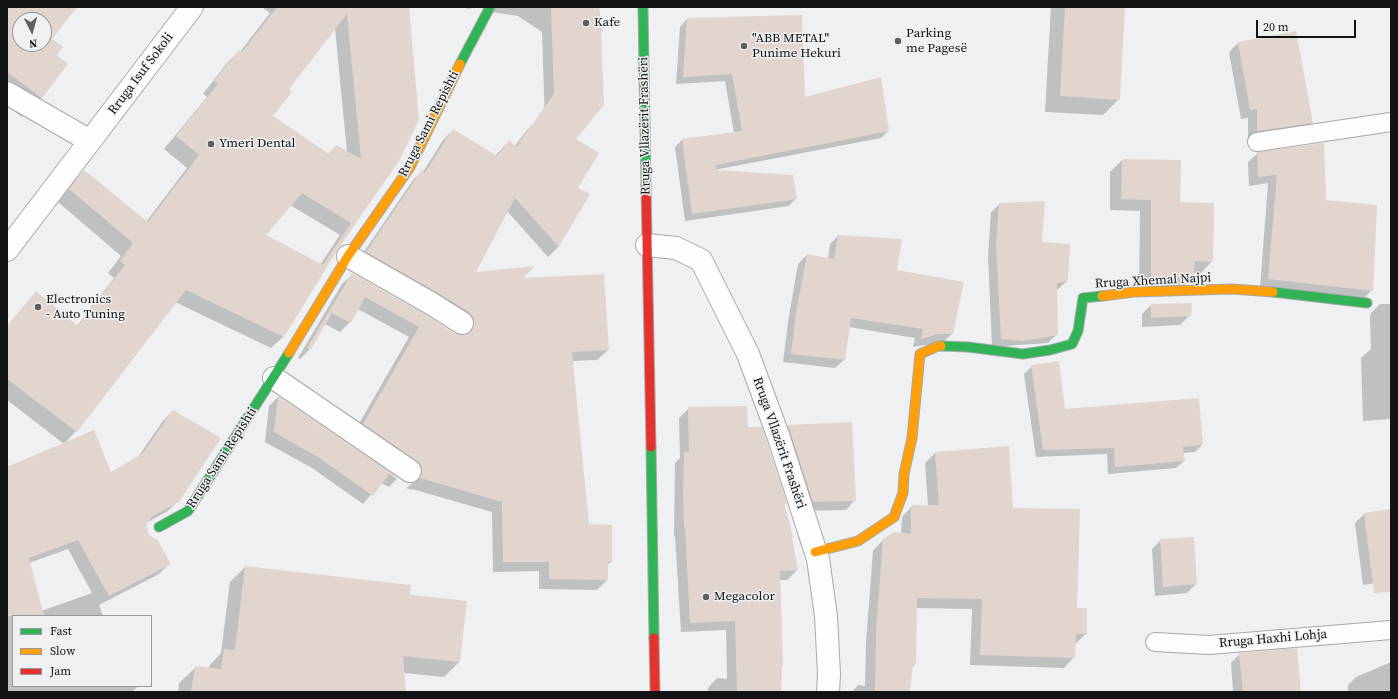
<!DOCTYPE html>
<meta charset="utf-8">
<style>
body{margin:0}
#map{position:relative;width:1398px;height:699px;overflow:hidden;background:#eff0f1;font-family:"Source Serif 4",serif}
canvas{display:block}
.frame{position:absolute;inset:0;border:8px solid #121314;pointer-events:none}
.legend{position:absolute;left:12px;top:615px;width:140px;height:72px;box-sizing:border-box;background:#eef0f2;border:1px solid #969899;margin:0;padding:5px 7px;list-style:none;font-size:12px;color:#121314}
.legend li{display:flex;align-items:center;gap:8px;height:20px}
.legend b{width:20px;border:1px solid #969899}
.north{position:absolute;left:12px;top:12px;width:40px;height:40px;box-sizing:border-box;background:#eef0f2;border:1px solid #969899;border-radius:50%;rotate:174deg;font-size:11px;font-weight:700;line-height:16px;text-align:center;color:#121314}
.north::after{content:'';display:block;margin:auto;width:14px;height:18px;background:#5f6061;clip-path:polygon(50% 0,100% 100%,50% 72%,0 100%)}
.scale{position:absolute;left:1256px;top:20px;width:100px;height:18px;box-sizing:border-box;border:2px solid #121314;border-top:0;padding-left:5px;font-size:12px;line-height:14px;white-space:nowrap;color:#121314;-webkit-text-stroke:3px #eef0f2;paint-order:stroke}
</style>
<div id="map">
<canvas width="1398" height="699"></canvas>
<div class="frame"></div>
<ul class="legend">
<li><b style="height:5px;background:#30b455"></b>Fast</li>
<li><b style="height:5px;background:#ff9f0a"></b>Slow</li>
<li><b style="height:5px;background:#e5322d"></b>Jam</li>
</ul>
<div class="north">N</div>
<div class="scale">20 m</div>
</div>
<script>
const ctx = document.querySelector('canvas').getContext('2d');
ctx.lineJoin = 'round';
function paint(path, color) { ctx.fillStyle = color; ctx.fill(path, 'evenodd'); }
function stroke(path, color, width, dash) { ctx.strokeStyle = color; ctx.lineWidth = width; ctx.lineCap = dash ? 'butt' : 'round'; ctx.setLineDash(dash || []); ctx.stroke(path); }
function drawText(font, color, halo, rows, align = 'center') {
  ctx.font = font + ' "Source Serif 4",serif'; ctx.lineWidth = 3; ctx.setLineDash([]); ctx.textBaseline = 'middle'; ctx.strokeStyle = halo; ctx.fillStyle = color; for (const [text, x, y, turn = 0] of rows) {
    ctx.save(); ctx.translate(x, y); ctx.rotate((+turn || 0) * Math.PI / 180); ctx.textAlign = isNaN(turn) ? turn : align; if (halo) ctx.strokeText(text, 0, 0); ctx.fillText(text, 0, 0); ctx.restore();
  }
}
const shadow = new Path2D(`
 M7 7H76L51 39 55 55 67 64 41 98 22 117 7 106ZM20 20H44V44H20Z
 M265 7H408L418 120 337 248 284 336 271 348 175 302 76 431 64 444 7 400V337L77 326 114 278 108 273 121 256 58 202 72 183 84 171 146 222 187 168 164 149 207 97 203 94 227 63 239 51 240 52 270 13 264 9ZM335 28 347 152 336 146 328 154 271 116 287 89ZM290 205 340 235 320 265 265 235Z
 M459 7H472L470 9Z
 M486 7H599L600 33 575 140 577 188 588 195 558 247 548 257 507 211 475 273 533 268 521 279 608 350 597 360 572 361 588 525 611 562 607 565V580L597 590 539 589V571L493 572 492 512 412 489 411 490 406 488 412 484 411 476 353 434 409 337 358 309 350 322 340 332 325 324 310 349 300 359 298 358 342 284 353 274 455 334 464 336 463 327 357 262 413 180 423 170V172L443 140 453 130 495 156 509 141 514 147 527 130 537 120 545 124 542 32 518 16 491 12Z
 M1051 7H1124L1119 99 1103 115 1045 112Z
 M687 19 804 99 888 131 881 138 714 170 796 198 789 206 685 221 675 147 682 140 734 133 725 81 676 84 680 27Z
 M1296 32 1312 123 1303 132 1248 140V118L1241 119 1229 52 1238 43Z
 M1258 153 1325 201 1372 290 1363 299 1260 288 1268 183 1249 186 1248 162Z
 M1122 160 1179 203 1212 261 1201 273H1193V277L1181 289 1139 290 1140 211 1110 210V172Z
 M1000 204 1041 243 1067 281 1057 290V334L1048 343 992 347 988 256 991 212Z
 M838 236 896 271 952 334 943 342 913 347 915 338 849 327 844 360 835 368 783 362 788 322 798 264 807 255 828 259 830 244Z
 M1191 304 1190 315 1180 325 1142 327V314L1151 305Z
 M1380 304H1391V419L1363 421 1361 358 1371 349 1370 317 1371 313Z
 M1032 366 1064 410 1202 445 1195 452 1183 453 1184 461 1176 468 1108 474 1107 454 1036 457 1024 374Z
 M278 397 397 479 389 487 381 483 363 504 312 468 265 442 269 406Z
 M689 408 747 428 786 503 783 505 797 570 787 580H779L780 692H708V688L717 678 727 679 726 630 681 632 675 536H674L675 463 680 458 679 418Z
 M173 411 178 501 168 511 146 523 147 533 169 564 159 574 99 605 103 616H13V686H138L132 692H7V476L111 474 138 457 163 421ZM68 549 92 593 41 611 29 563Z
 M851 423 855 500 846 510 804 511 779 436 788 426Z
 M935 453 1012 509 1076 609H1086V634L1075 644 1074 657 1064 668 970 665 972 609 916 608 915 664 911 668 909 692H852L858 685 865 686 866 642 873 551 883 540 901 534 902 517 912 506H928L925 463Z
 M1391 510V581L1363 585 1355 523 1364 514Z
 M1161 540 1196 584 1187 593 1155 596 1152 549Z
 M245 567 288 692H178L179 683 195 668 209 669V666L221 653 230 582Z
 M409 595 466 602 459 662 444 677 404 673 405 692H325Z
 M1240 654 1300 692H1233L1231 663Z
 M1391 662V692H1348V685L1356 677Z`);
const building = new Path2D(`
 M7 7H77L52 39 63 47 57 55 68 64 42 98 7 72ZM20 20H44V44H20Z
 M277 7H409L419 120 399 161 338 249 284 337 186 290 77 432 7 379V326L36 291 78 326 125 265 120 261 133 243 69 189 84 170 148 222 199 155 176 136 218 84 214 81 239 50 242 52ZM347 14 361 159 336 145 329 154 273 116 292 92 289 89ZM302 193 351 223 323 265 266 235Z
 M551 7H599L603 32H601L604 105 576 139 599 153 578 188 590 194 559 247 515 198 476 272 535 266 522 278 604 274 609 350 572 352 589 524 612 525V562H608V580L549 579V562H503L502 502 420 478 422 472 421 465 417 461 363 424 419 327 365 297 351 323 332 313 311 349 307 348 352 273 426 315 455 334 462 335 468 334 472 330 474 323 473 317 469 312 438 293 366 252 423 168 424 174 453 129 497 156 509 140 516 147 554 94Z
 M1065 7H1125L1120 100 1060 96Z
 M802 15 805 97 881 77 889 131 716 165V170L793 175 797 199 692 214 682 139 742 131 732 74 683 77 687 18Z
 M1296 31 1313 123 1257 131V109L1250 110 1238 42Z
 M1324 143 1326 200 1377 205 1373 291 1268 279 1277 175 1258 177 1257 152Z
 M1122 159 1181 160 1180 202 1214 203 1213 262 1195 261 1194 278 1151 279V200L1121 199Z
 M1045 201 1042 242 1070 244 1068 281 1057 283 1058 335 1023 341 1001 339 996 246 999 203Z
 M838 235 902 239 897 270 964 282 953 334H938L921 339 923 329 851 318 845 360 791 354 796 313 807 254 834 259Z
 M1192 303 1191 316 1151 318V304Z
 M1059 361 1065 409 1199 398 1203 445 1183 447 1185 461 1115 467 1114 448 1043 450 1031 365Z
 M278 396 399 478 389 474 373 496 321 459 274 432Z
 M747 406 748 427H762L787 503H784L793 537H792L798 570 780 571 783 666H782L781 692H737L735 621 690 623 685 527H684L683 490 684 452H689L688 407Z
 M173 410 221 438 179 502 153 516 148 521 147 526 148 533 152 537 157 539 171 564 109 596 78 540 29 558 44 616H7V467L94 430 111 472 143 453Z
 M852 422 856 501 813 502 788 425Z
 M1009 446 1013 508 1080 509 1077 608H1087V634H1076L1075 658 980 655 982 599 917 598 916 664H913L910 692H875L876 631 883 539 894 532 911 534V508L912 505H939L935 452Z
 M1391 509V592L1374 593 1364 513Z
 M1194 537 1197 584 1163 587 1160 539Z
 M245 566 411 585 410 595 467 601 460 662 403 656 406 692H191L195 666 221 669 224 649 235 650Z
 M1297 648 1301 692H1243L1239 653Z`);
const lane = new Path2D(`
 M1257 142 1391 122
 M1155 642 1209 645 1391 630`);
const street = new Path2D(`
 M7 93 90 141
 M647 245 676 248 701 260 748 354 778 435 818 559 826 616 829 674 828 692
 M7 250 192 7
 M348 256 432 304 462 323
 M274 378 410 471`);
const fast = new Path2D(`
 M643 7 646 186
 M460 64 490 7
 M1273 292 1367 303
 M941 346 968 347 1023 354 1050 350 1072 344 1078 331 1083 298 1102 296
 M651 447 654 638
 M159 527 188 511 289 353`);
const slow = new Path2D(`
 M1102 296 1134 292 1232 289 1273 292
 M289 353 348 256 410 167 460 64
 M815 552 858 541 894 517 903 493 904 474 912 438 920 354 938 346H941`);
const jam = new Path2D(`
 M646 186 651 447
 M654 638 655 692`);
const markers = [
 [586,23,4,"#5f6061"],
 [898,41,4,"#5f6061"],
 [744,46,4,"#5f6061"],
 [211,144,4,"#5f6061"],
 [38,307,4,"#5f6061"],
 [706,597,4,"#5f6061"]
];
const poiNames = [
 ["Kafe",594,23],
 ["Parking",906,34],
 ["me Pagesë",906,49],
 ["\"ABB METAL\"",752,39],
 ["Punime Hekuri",752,54],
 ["Ymeri Dental",219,144],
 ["Electronics",46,300],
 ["- Auto Tuning",46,315],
 ["Megacolor",714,597]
];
const streetNames = [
 ["Rruga Isuf Sokoli",141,74,-53],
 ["Rruga Sami Repishti",429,124,-63],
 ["Rruga Vllazërit Frashëri",645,126,-91],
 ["Rruga Xhemal Najpi",1153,281,-3],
 ["Rruga Vllazërit Frashëri",779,443,71],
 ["Rruga Sami Repishti",222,458,-57],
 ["Rruga Haxhi Lohja",1273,639,-5]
];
paint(shadow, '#0003');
paint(building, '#e2d5ce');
stroke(lane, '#a7a8a9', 20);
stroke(street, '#a7a8a9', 24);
stroke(fast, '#a7a8a9', 11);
stroke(slow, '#a7a8a9', 11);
stroke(jam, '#a7a8a9', 11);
stroke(lane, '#fdfdfd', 18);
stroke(street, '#fdfdfd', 22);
stroke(fast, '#30b455', 9);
stroke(slow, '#ff9f0a', 9);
stroke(jam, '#e5322d', 9);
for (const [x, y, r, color] of markers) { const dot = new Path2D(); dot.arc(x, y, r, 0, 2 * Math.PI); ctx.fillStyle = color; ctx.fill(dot); stroke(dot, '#eef0f2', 1.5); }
drawText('13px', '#121314', '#eef0f2', poiNames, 'left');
drawText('13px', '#121314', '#eef0f2', streetNames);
</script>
